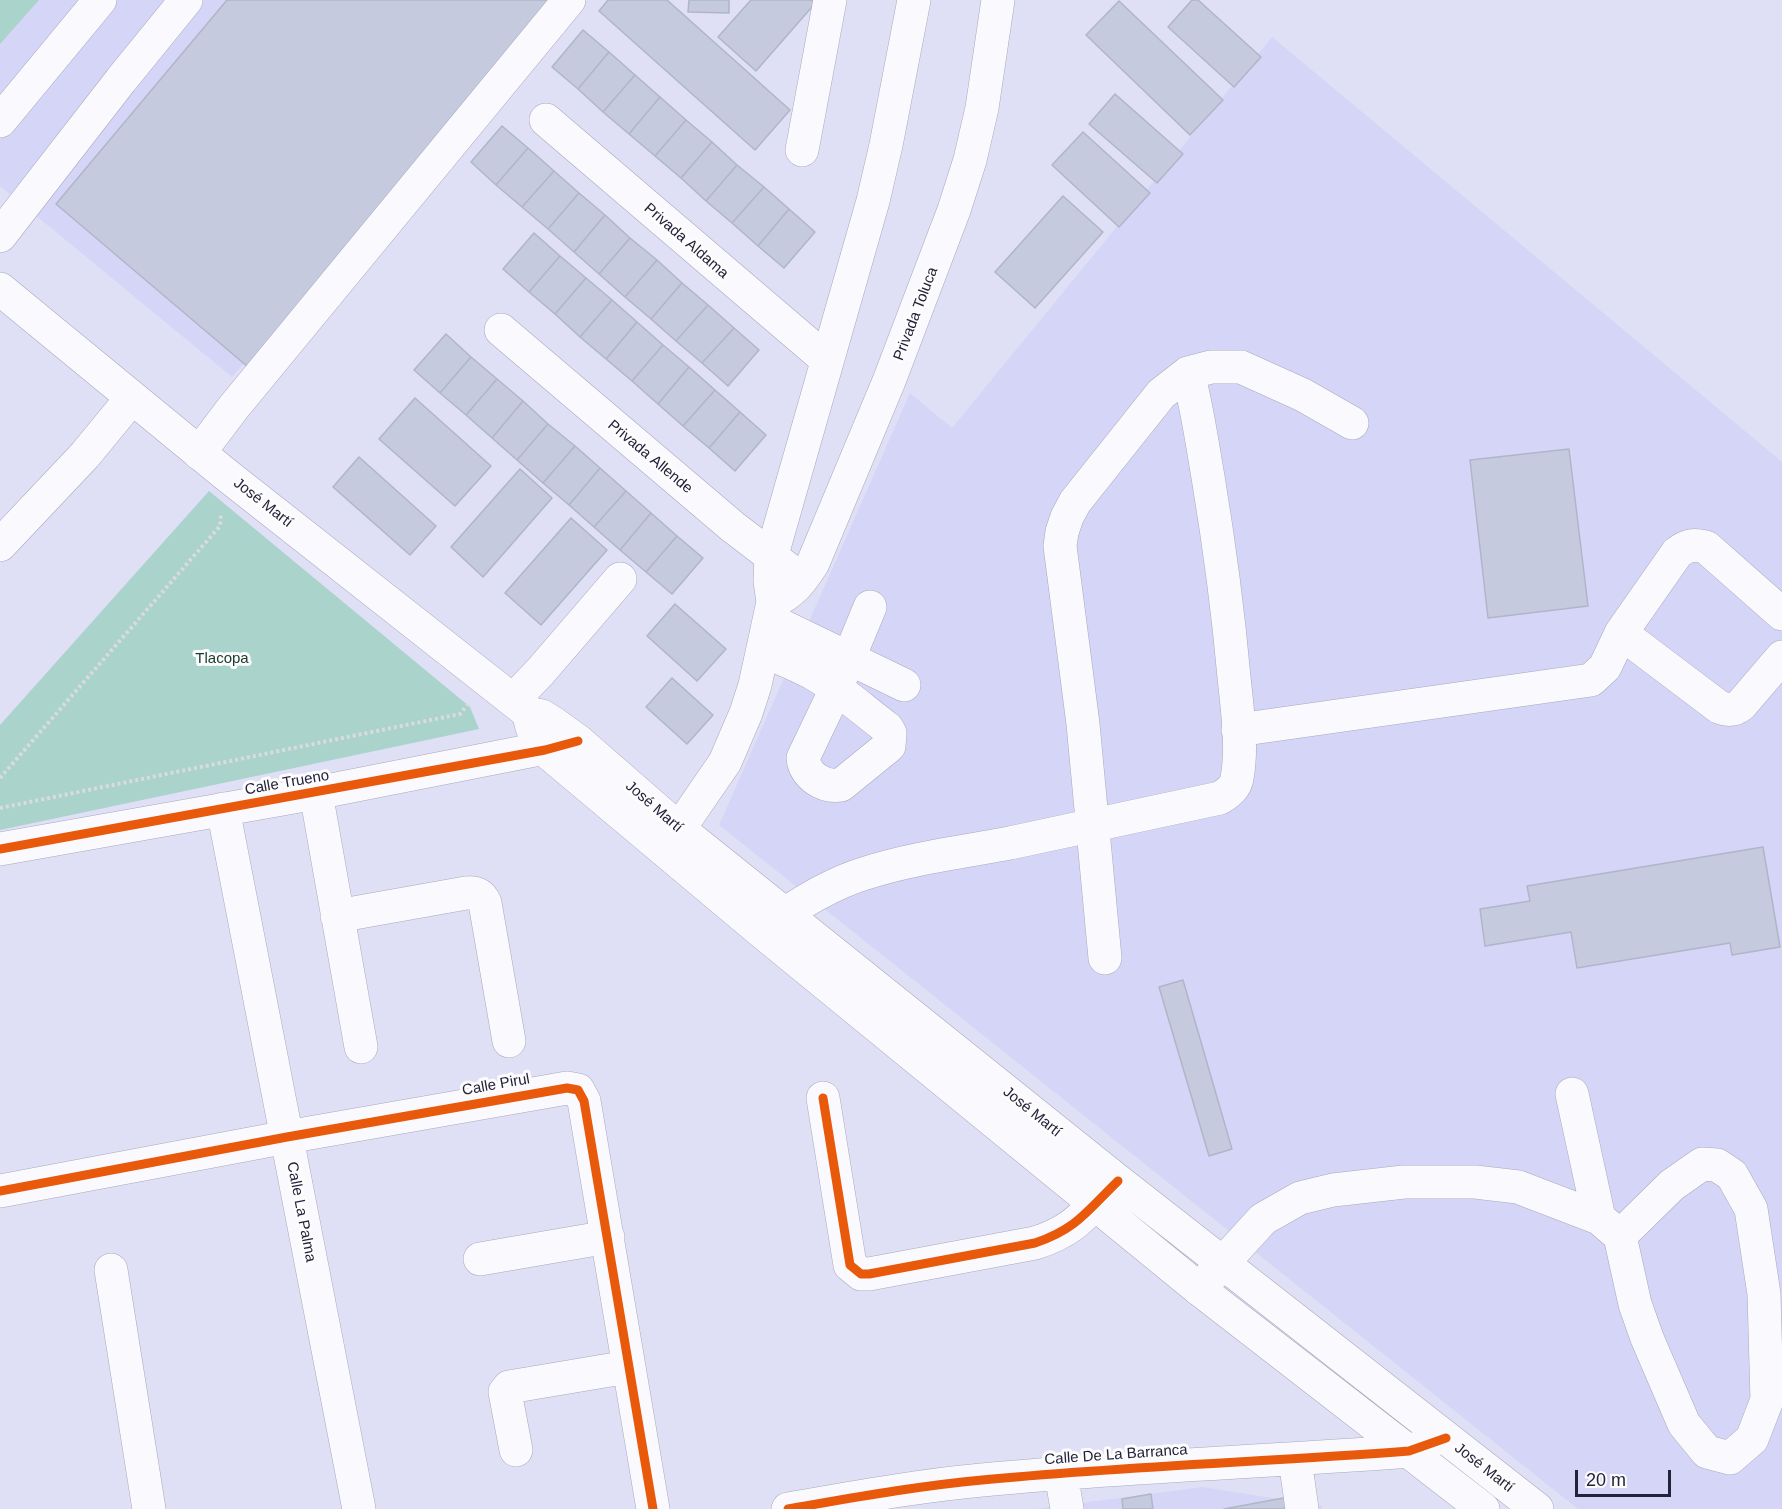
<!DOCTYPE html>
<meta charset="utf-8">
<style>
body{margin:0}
#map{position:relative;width:1782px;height:1509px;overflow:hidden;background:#dfdff5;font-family:Arial,sans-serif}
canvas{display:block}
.scale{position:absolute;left:1575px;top:1470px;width:96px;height:27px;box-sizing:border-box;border:3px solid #23223a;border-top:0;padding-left:8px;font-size:18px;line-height:21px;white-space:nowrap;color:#23223a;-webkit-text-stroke:4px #fcfcfc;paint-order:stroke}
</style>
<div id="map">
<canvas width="1782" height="1509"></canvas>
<div class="scale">20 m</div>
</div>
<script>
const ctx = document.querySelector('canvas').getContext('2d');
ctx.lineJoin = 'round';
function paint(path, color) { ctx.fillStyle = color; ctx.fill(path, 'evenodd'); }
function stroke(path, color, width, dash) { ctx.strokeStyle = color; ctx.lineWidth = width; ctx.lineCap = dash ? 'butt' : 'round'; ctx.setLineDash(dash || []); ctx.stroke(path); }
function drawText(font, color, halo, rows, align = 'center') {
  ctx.font = font + ' Arial,sans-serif'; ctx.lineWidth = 6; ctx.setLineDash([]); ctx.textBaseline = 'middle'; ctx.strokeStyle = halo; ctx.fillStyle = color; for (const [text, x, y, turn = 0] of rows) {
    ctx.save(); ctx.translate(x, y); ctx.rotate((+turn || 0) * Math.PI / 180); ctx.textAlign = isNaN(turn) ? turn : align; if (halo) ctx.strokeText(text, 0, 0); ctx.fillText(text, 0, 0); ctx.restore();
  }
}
const built = new Path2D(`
 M0 0H561L232 377 0 186Z
 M1272 37 1782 462V1509H1578L719 825 910 393 952 428Z
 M1203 1487 1322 1506V1509H1036Z`);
const green = new Path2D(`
 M0 0H39L0 44Z
 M209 491 470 707 479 729 0 830V725Z`);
const building = new Path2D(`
 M227 0H556L248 367 56 204Z
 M608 0H667L790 110 755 150 599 11Z
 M689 0H729V13L688 12Z
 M751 0H818L756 71 718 37Z
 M1192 0H1198L1261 57 1234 87 1168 27Z
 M1119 1 1223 100 1190 135 1086 35Z
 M583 30 609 52 578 89 552 67Z
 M609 52 635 75 603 112 578 89Z
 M635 75 660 97 629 134 603 112Z
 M1115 94 1183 154 1157 183 1089 124Z
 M660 97 686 120 655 156 629 134Z
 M686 120 712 142 681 178 655 156Z
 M502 126 528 148 496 185 471 162Z
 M1083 132 1150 193 1119 227 1052 165Z
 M712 142 737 165 706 201 681 178Z
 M528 148 554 171 522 207 496 185Z
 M737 165 764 187 732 223 706 201Z
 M554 171 579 193 548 229 522 207Z
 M764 187 789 209 758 246 732 223Z
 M579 193 605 215 574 252 548 229Z
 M1063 196 1103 232 1035 308 995 272Z
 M789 209 815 232 784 268 758 246Z
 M605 215 630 238 599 274 574 252Z
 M534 233 560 256 529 292 503 269Z
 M630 238 657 260 625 297 599 274Z
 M560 256 586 278 555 314 529 292Z
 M657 260 682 283 651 319 625 297Z
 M586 278 612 300 580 337 555 314Z
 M682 283 708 305 676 341 651 319Z
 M612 300 637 322 606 359 580 337Z
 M708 305 734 328 702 363 676 341Z
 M637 322 663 345 632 381 606 359Z
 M734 328 759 350 728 386 702 363Z
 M446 334 471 357 440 393 414 370Z
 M663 345 689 367 658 404 632 381Z
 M471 357 497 379 466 415 440 393Z
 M689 367 715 390 683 426 658 404Z
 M497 379 523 401 492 438 466 415Z
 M715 390 740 412 709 448 683 426Z
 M415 398 491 466 455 506 379 439Z
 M523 401 548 424 517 460 492 438Z
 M740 412 766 435 735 471 709 448Z
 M548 424 575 446 543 483 517 460Z
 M575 446 600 468 569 505 543 483Z
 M1569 449 1588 606 1488 618 1470 460Z
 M359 457 436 526 410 555 333 487Z
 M600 468 626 491 594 527 569 505Z
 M520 469 552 498 483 577 451 547Z
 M626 491 651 513 620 550 594 527Z
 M651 513 677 536 646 572 620 550Z
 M571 518 607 550 541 625 505 593Z
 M677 536 703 558 672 594 646 572Z
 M675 604 726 649 697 681 647 636Z
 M672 678 713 715 687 744 646 707Z
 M1763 847 1780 947 1732 955 1730 943 1577 968 1571 932 1485 946 1480 909 1530 901 1527 886Z
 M1183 980 1232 1149 1209 1156 1159 987Z
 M1151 1494 1153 1509H1123L1122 1499Z
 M1294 1496 1296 1509H1224Z`);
const path = new Path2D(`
 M0 778 220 526 221 513
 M0 808 460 714 468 704`);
const minor = new Path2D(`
 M546 120 827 360
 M0 121 100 0
 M802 150 830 0
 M0 236 121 80 186 0
 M501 330 733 527 792 572
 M1188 373 1211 367H1241L1303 395 1352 423
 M199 453 233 408 569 0
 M0 545 85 455 131 399
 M770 620 904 685
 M1621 633 1719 707C1728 710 1733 711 1741 705L1782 657
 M763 651C780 658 798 665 814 674 840 689 863 710 887 728L890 733 889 746 841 785C824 788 805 776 803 758L836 689 870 607
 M513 700 540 672 620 579
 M1238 730 1591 680 1605 667 1621 633 1677 553C1687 545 1693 544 1706 547L1782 614
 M316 793 361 1047
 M223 809 359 1509
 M0 849 316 793 570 743
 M337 916 466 893C476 892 481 894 485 903L509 1041
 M762 930C793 907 829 884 866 873 913 858 962 852 1010 843 1080 828 1150 813 1220 798 1228 793 1236 787 1237 778 1243 747 1237 708 1234 677 1228 610 1219 543 1208 477 1202 442 1197 407 1188 373L1161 394 1075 502 1067 517 1062 532 1060 546 1083 724 1105 958
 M1572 1094 1599 1218
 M823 1098 850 1265 861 1274H869L1035 1243C1076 1230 1085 1213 1113 1185
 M0 1191 287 1137 567 1088 578 1090 584 1101 653 1509
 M480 1259 608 1237
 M111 1270 149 1509
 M1199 1289 1263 1219 1300 1198 1333 1190 1404 1182H1475L1518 1187 1599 1218 1620 1236 1635 1304 1647 1338 1684 1424 1707 1452 1730 1458 1752 1439 1767 1400 1764 1294 1751 1209 1732 1175 1717 1165 1702 1164 1672 1185 1620 1236
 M516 1450 505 1392 509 1387 628 1367
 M1295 1459 1302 1509
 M1061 1473 1067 1509
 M788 1509C852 1498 917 1486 982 1480 1124 1466 1266 1462 1409 1451L1427 1445`);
const major = new Path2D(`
 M0 289 224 473 529 713 542 716 553 723 578 741 679 829 1118 1181 1537 1509
 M773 602C792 593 802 581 813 563L889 381 954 210 970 160 982 108 998 0
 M529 713C531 728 535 738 545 750L761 931 1199 1289 1483 1509
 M679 829 725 762 746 713 755 685 773 602 770 581 771 558 873 201 886 145 914 0`);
const cycleway = new Path2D(`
 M0 849 545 750 578 741
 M823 1098 850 1265 861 1274H869L1035 1243C1077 1229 1088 1210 1118 1181
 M0 1191 287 1137 567 1088 578 1090 584 1101 653 1509
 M788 1509C852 1498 917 1486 982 1480 1124 1466 1266 1462 1409 1451L1446 1438`);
const streetNames = [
 ["Privada Aldama",686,241,41],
 ["Privada Toluca",916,314,-69],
 ["Privada Allende",650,457,40],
 ["José Martí",263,503,38],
 ["Calle Trueno",287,783,-10],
 ["José Martí",654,807,41],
 ["Calle Pirul",496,1085,-10],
 ["José Martí",1032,1112,39],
 ["Calle La Palma",301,1212,79],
 ["Calle De La Barranca",1116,1455,-4],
 ["José Martí",1484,1468,38]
];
const parkNames = [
 ["Tlacopa",222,659]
];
paint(built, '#d5d6f7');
paint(green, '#a9d3cb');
paint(building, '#c5cadf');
stroke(building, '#b0b5c8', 1.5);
stroke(minor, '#a8a8bc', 34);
stroke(major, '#a8a8bc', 34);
stroke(path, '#dadae1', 4, [3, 3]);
stroke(minor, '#fafafe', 33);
stroke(major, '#fafafe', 33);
stroke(cycleway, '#e8590c', 9);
drawText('15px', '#23223a', '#fcfcfc', streetNames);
drawText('15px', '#153b2c', '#fcfcfc', parkNames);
</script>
